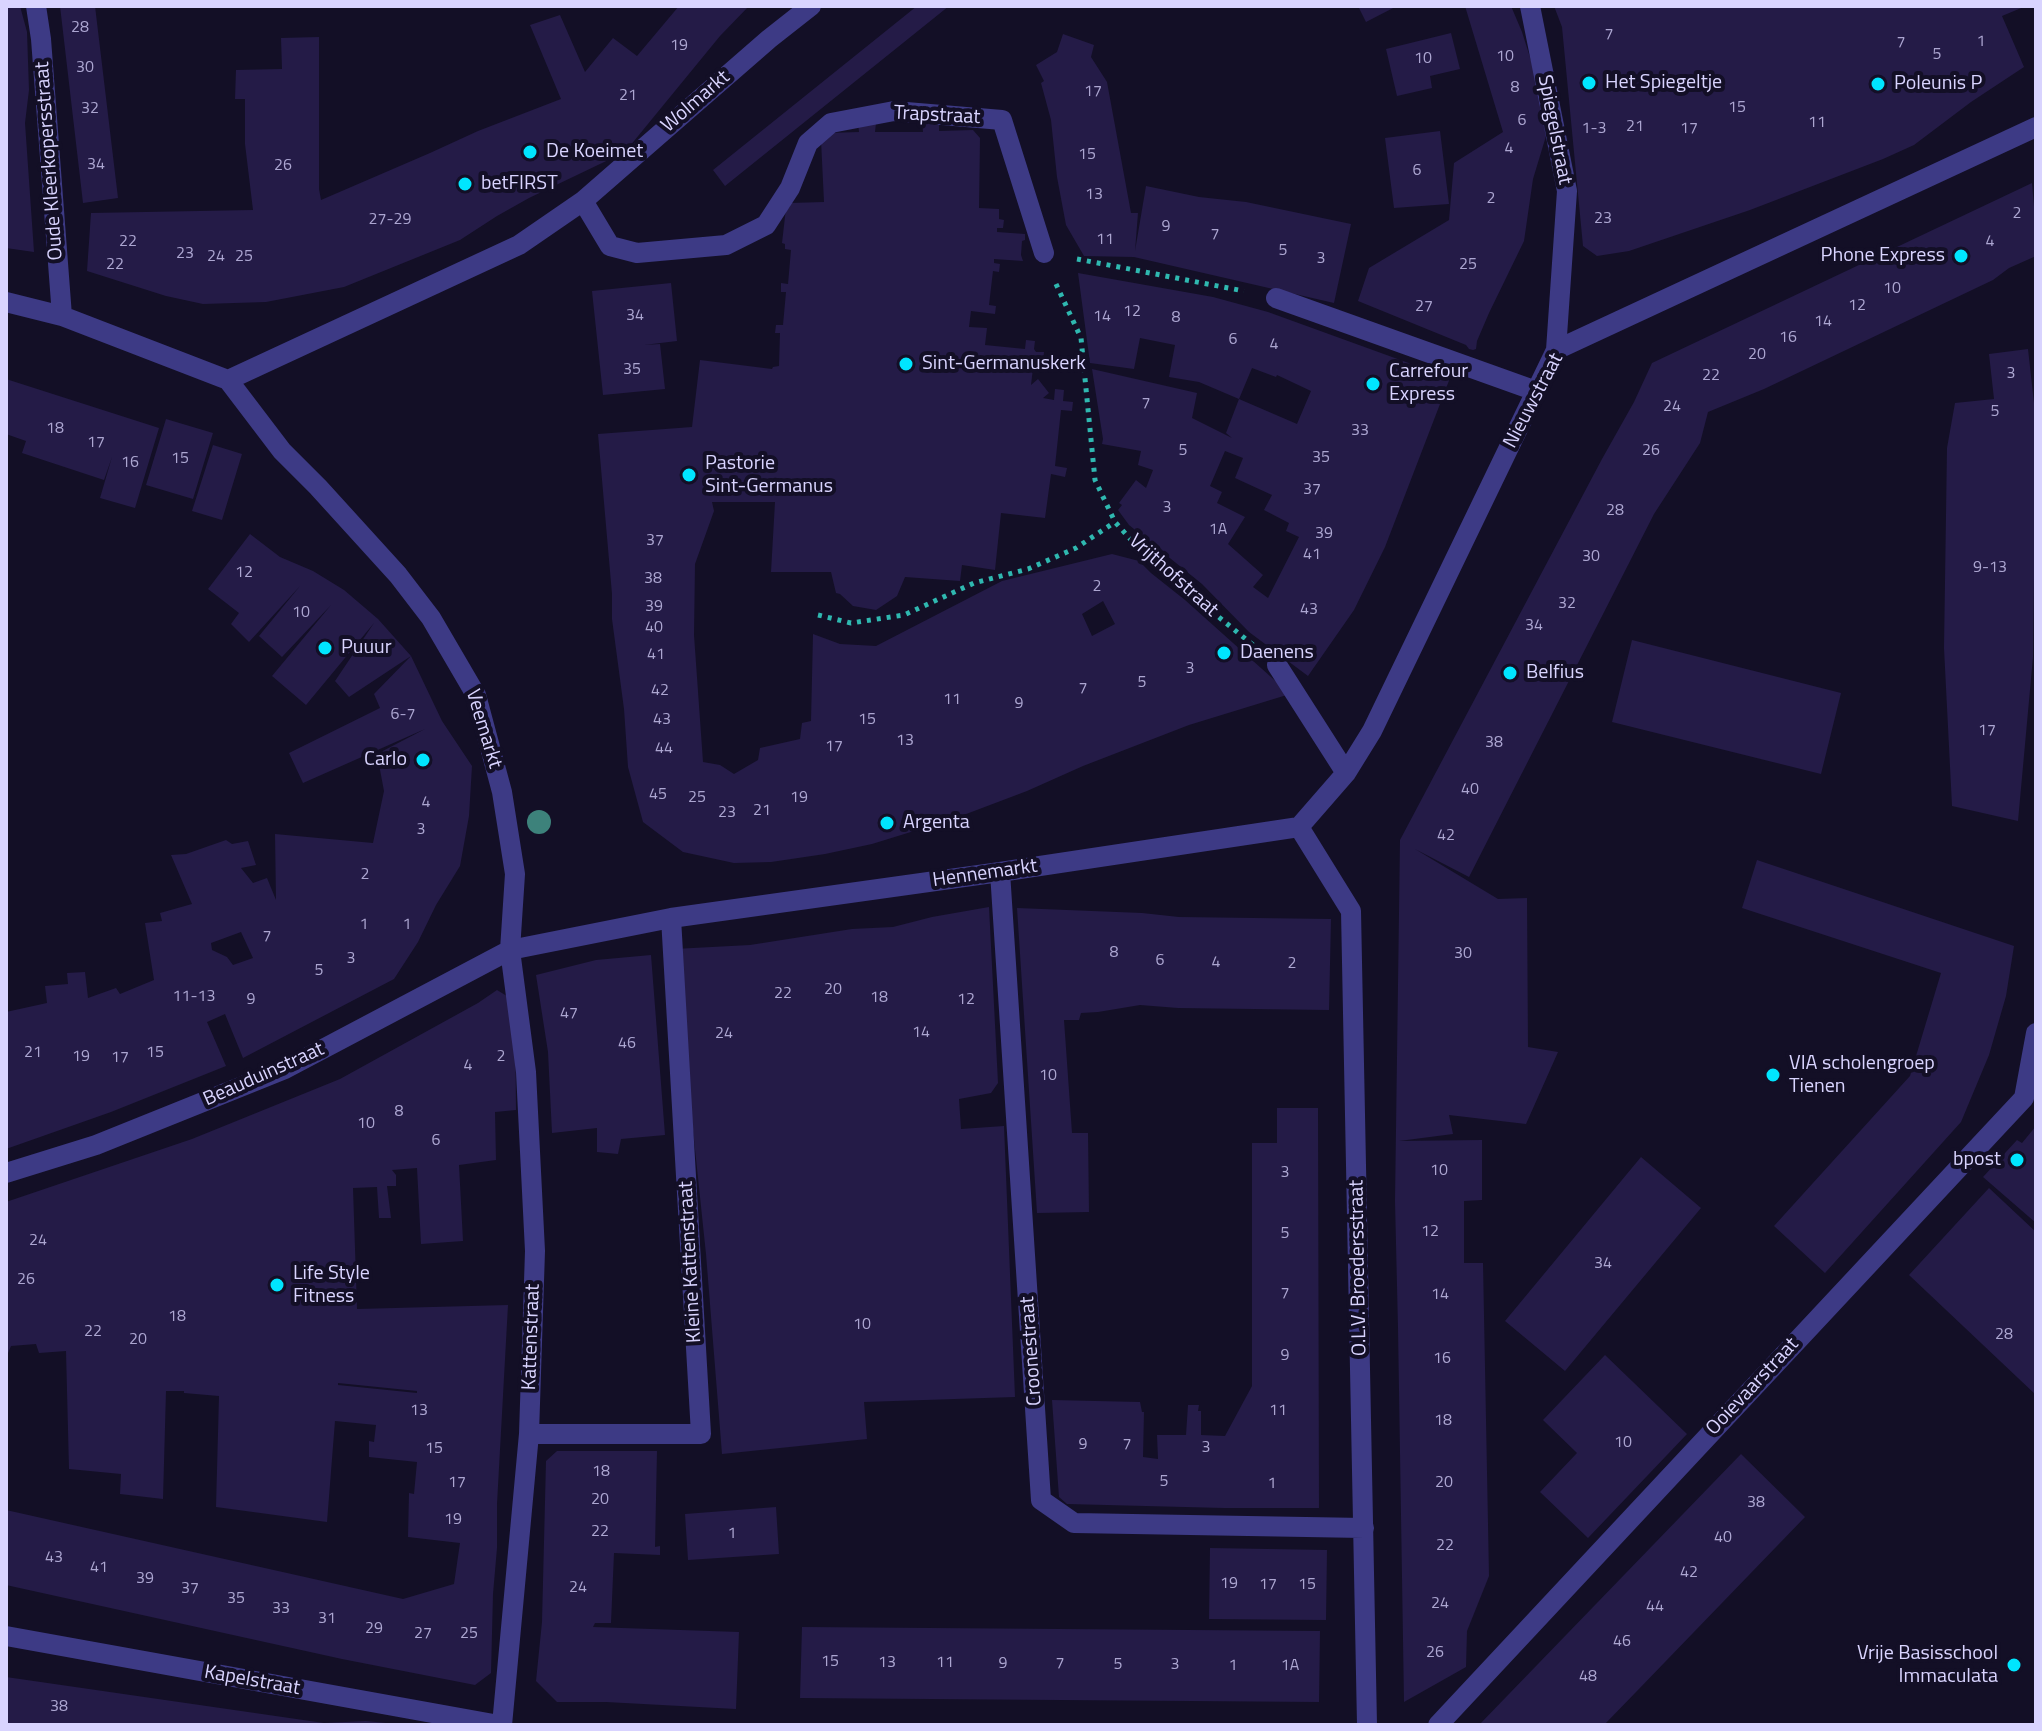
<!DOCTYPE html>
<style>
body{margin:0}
#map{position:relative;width:2042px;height:1731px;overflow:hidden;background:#130f26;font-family:"Titillium Web",sans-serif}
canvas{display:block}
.frame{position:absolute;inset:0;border:8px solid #d9d4ff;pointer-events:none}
</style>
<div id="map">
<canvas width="2042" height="1731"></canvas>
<div class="frame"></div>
</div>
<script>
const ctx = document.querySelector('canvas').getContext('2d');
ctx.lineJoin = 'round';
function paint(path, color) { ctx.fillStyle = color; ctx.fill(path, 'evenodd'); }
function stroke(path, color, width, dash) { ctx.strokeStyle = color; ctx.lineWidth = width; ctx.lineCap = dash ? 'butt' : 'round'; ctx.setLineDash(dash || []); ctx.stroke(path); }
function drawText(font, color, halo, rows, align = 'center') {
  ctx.font = font + ' "Titillium Web",sans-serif'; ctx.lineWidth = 8; ctx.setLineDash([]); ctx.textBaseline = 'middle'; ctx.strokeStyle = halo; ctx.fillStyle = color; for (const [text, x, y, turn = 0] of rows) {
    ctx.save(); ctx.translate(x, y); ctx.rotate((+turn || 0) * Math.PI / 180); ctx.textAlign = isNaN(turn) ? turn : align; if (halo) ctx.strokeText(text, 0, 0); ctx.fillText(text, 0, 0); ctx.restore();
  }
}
const building = new Path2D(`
 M6 6H20L27 32 29 90 25 123 34 252 6 248Z
 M60 6H95L118 198 83 203Z
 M679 6H749L720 36 625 152 529 198 497 216 460 240 344 287 266 302 203 304 166 296 87 271 91 213 253 210 245 144V99H235L236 70 282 69 281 38 319 37V189L321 200 430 153 478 131 561 99 530 25 560 15 585 72 613 38 637 56Z
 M917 6H949L725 186 713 170Z
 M1358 6H1397L1366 22Z
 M1465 6H1511L1522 32 1542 95 1546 136 1533 179 1524 241 1489 313 1477 341 1476 349 1473 350 1469 349 1466 345 1358 301 1369 268 1449 220 1454 163 1503 132Z
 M1554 6H2026L2002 16 2024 67 1971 102 1914 145 1883 159 1750 210 1629 251 1597 256 1583 246 1562 27Z
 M1451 33 1460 69 1430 76 1432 88 1397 96 1386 49Z
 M1063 34 1094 45 1091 57 1107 82 1131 213H1138L1135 251 1146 186 1199 197 1246 202 1351 224 1334 303 1134 257 1084 256 1066 225 1057 177 1051 120 1041 83 1044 81 1036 65 1057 52Z
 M922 121 939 122V131L973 130 980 138 979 208 999 209V219L1004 220 1003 228H997V232L1025 234V240L1022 241 1021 255 1023 261 994 259V263L1000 264 999 272 993 271 989 305 996 306 995 314 971 311 969 327 987 328 985 345 1025 349 1026 340 1035 341 1034 349 1036 352H1044L1043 361 1034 360 1031 385 1038 379 1049 393 1043 398 1054 400 1055 389 1064 390 1063 401 1073 402 1072 411 1061 410 1055 466 1067 468 1065 477 1051 474 1045 518 1001 513 995 570 962 565 960 581 905 577 897 596 876 610 853 606 840 594 836 593 831 572H771L775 502H712L714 511 695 564 694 635 703 762 720 765 734 774 758 760 760 748 800 739 802 723 811 721 813 634 840 644 876 646 1002 581 1112 554 1139 561 1151 573 1185 600 1290 694 1189 725 1083 766 1027 791 953 819 872 844 825 854 771 862 734 863 683 852 643 822 628 767 624 709 612 619V594L598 434 692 427 700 360 772 369 773 367 779 366 780 333H775L776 325H783L786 292H781V283L788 284 791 250 785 249V244L782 243 786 208 790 207V203L824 202 821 140 828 133 859 132 858 123H876L875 132H923ZM1103 601 1115 624 1092 636 1082 614Z
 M1440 131 1449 204 1394 208 1385 138Z
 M2032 183 2036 229V256L2009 268 1993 280 1764 389 1708 412 1700 443 1654 514 1469 877 1415 849 1498 899 1527 898 1528 1047 1558 1052 1526 1124 1449 1115 1453 1134 1399 1141 1482 1140V1200L1464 1201V1263H1483L1489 1576 1467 1631 1466 1667 1404 1702 1398 1328 1395 1201 1400 840 1602 459 1634 402 1652 363Z
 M1078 273 1213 297 1268 312 1450 378 1385 547 1354 610 1308 676 1249 632 1202 584 1129 525 1118 510 1122 505 1119 503 1136 480 1146 488 1153 470 1138 465 1141 451 1102 444 1103 439 1092 369 1197 393 1192 418 1232 438 1226 433 1239 399 1297 424 1311 391 1277 375 1276 377 1252 368 1239 399 1199 382 1169 377 1175 345 1140 338 1134 369 1090 363ZM1225 451 1243 458 1235 478 1272 495 1264 510 1289 523 1286 531 1299 537 1268 598 1253 587 1263 575 1228 544 1245 517 1217 503 1222 492 1210 486Z
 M671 283 677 341 644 345 660 344 665 389 603 395 592 291Z
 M2028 349 2036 421 2033 657 2018 821 1952 806 1944 648 1947 448 1955 403 1994 399 1989 354Z
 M6 379 159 428 135 508 100 498 112 457 104 480 22 453 26 441 6 434Z
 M166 419 213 433 193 499 146 485Z
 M213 445 242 454 222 520 192 511Z
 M250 534 280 557 313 571 344 590 378 619 411 656 349 697 335 681 374 623 306 705 272 676 331 605 282 657 259 636 300 586 249 642 231 624 239 613 208 589Z
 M1632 640 1841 693 1821 774 1612 722Z
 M411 656 442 721 472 766 469 816 460 866 436 905 418 942 394 979 243 1058 225 1014 207 1022 226 1066 111 1112 6 1149V1012L47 1003 45 986 68 984 67 973 85 972 88 998 116 988 120 994 154 980 145 923 162 921 160 913 192 904 171 855 186 854 226 840 232 844 248 841 256 865 241 868 253 883 267 878 276 900 275 834 373 843 384 791 377 754 425 729 303 783 289 753 380 708 374 694ZM241 932 253 958 233 965 227 957 212 950 211 943Z
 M1757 860 2014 946 2006 996 1989 1055 1961 1122 1825 1273 1774 1226 1910 1076 1941 973 1742 908Z
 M989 907 998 1083 991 1093 959 1099 961 1129 1004 1126 1015 1397 864 1402 867 1439 722 1454 706 1254 674 949 750 945 852 929 893 927 932 917Z
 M1017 908 1142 913 1179 917 1331 919 1329 1010 1178 1008 1140 1005 1098 1012 1081 1013 1079 1020H1064L1072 1133H1088L1089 1212 1037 1213Z
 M651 955 665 1135 621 1139 618 1154 597 1152V1128L552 1133 548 1052 536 975 596 960Z
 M497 990 515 1001 516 1110 495 1112 496 1160 459 1165 463 1241 421 1244 417 1168 392 1170 396 1175V1186H387L391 1218H379L377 1187 353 1188 357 1309 508 1305 497 1504V1548L493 1594 491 1673 475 1685 342 1659 6 1585V1510L403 1599 454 1584 460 1543 408 1537 409 1493 414 1494 417 1462 369 1457V1441L374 1442 376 1425 335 1421 327 1522 216 1507 219 1396 184 1393V1391H166L163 1499 120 1494 121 1474 69 1469 66 1351 39 1353 36 1344 11 1346 6 1358V1202L192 1139 340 1079 478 1003ZM338 1383 417 1391V1393L338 1385Z
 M1277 1108H1318L1319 1508H1224L1067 1504 1059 1497 1052 1400 1140 1402 1142 1412H1144L1143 1457 1158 1459 1157 1435H1186L1188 1405H1199L1198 1411H1201V1435L1225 1436 1252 1386V1143H1277Z
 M2036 1126V1223L1983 1177 2017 1140 2022 1143Z
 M1641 1157 1701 1208 1565 1371 1505 1321Z
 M1989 1188 2036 1232V1395L1909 1275Z
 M1605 1355 1687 1434 1588 1538 1540 1492 1577 1453 1543 1420Z
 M557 1451H657L655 1547 660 1546V1555L614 1553 611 1623H595L593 1627 739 1632 736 1709 606 1702H557L536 1681 542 1622 546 1461Z
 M1741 1454 1805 1517 1637 1691 1604 1725H1479Z
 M776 1507 779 1554 688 1560 685 1514Z
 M1210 1548 1327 1550 1326 1620 1209 1619Z
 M802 1627 1320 1631 1319 1702 800 1698Z
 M6 1677 324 1723 366 1721 386 1723V1725H6Z`);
const path = new Path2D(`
 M1077 259 1244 291
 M1056 284 1081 338 1095 480 1115 522 1150 561 1253 645
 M818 615 851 623 904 615 974 583 1028 569 1076 548 1115 522`);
const minor = new Path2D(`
 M36 6 41 39 62 316
 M1530 6 1567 191 1556 350
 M583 201 610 246 637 253 726 245 766 225 790 188 808 143 831 123 894 111 1002 120 1044 253
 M1276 298 1536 391
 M6 302 62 316 228 380 282 451 318 487 398 575 431 618 476 695 502 792 515 874 510 950 526 1072 535 1251 529 1434 502 1725
 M228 380 519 245 583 201 769 39 811 6
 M1277 665 1346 773
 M1299 827 1346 773 1372 731 1556 350 2036 127
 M1299 827 1351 911 1367 1725
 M1000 872 1041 1500 1074 1523 1364 1528
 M6 1173 96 1145 285 1069 510 950 671 918 1000 872 1299 827
 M529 1434H701L671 918
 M6 1636 499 1725
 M1438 1725 2024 1098 2036 1033`);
const trees = [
 [539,822]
];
const markers = [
 [1589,83,8,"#00e5ff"],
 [1878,84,8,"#00e5ff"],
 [530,152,8,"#00e5ff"],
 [465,184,8,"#00e5ff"],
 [1961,256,8,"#00e5ff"],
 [906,364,8,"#00e5ff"],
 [1373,384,8,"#00e5ff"],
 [689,475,8,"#00e5ff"],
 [325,648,8,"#00e5ff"],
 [1224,653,8,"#00e5ff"],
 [1510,673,8,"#00e5ff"],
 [423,760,8,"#00e5ff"],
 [887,823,8,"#00e5ff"],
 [1773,1075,8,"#00e5ff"],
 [2017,1160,8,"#00e5ff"],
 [277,1285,8,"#00e5ff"],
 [2014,1665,8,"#00e5ff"]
];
const numberNames = [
 ["28",80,28],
 ["7",1609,35],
 ["1",1981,42],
 ["7",1901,43],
 ["19",679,46],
 ["5",1937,55],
 ["10",1505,57],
 ["10",1423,59],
 ["30",85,68],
 ["8",1515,88],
 ["17",1093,92],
 ["21",628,96],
 ["15",1737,108],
 ["32",90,109],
 ["6",1522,121],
 ["11",1817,123],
 ["21",1635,127],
 ["1-3",1594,129],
 ["17",1689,129],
 ["4",1509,149],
 ["15",1087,155],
 ["34",96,165],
 ["26",283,166],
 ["6",1417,171],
 ["13",1094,195],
 ["2",1491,199],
 ["2",2017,214],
 ["23",1603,219],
 ["27-29",390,220],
 ["9",1166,227],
 ["7",1215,235],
 ["11",1105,240],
 ["22",128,242],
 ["4",1990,242],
 ["5",1283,251],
 ["23",185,254],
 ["24",216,257],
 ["25",244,257],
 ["3",1321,259],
 ["22",115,265],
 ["25",1468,265],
 ["10",1892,289],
 ["12",1857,306],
 ["27",1424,307],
 ["12",1132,312],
 ["34",635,316],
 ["14",1102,317],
 ["8",1176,318],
 ["14",1823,322],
 ["16",1788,338],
 ["6",1233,340],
 ["4",1274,345],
 ["20",1757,355],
 ["35",632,370],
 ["3",2011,374],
 ["22",1711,376],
 ["7",1146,404],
 ["24",1672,407],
 ["5",1995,412],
 ["18",55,429],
 ["33",1360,431],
 ["17",96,443],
 ["5",1183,451],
 ["26",1651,451],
 ["35",1321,458],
 ["15",180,459],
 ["16",130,463],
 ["37",1312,490],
 ["3",1167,508],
 ["28",1615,511],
 ["1A",1218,530],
 ["39",1324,534],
 ["37",655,541],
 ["41",1312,555],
 ["30",1591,557],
 ["9-13",1990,568],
 ["12",244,573],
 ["38",653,579],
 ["2",1097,587],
 ["32",1567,604],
 ["39",654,607],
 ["43",1309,610],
 ["10",301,613],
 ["34",1534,626],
 ["40",654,628],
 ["41",656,655],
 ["3",1190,669],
 ["5",1142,683],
 ["7",1083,689],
 ["42",660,691],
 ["11",952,700],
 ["9",1019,704],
 ["6-7",403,715],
 ["43",662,720],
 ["15",867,720],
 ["17",1987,731],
 ["13",905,741],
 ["38",1494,743],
 ["17",834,747],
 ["44",664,749],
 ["40",1470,790],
 ["45",658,795],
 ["25",697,798],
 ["19",799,798],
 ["4",426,803],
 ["21",762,811],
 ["23",727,813],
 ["3",421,830],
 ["42",1446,836],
 ["2",365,875],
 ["1",364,925],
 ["1",407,925],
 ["7",267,937],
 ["8",1114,953],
 ["30",1463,954],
 ["3",351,959],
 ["6",1160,961],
 ["4",1216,963],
 ["2",1292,964],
 ["5",319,971],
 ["20",833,990],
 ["22",783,994],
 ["11-13",194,997],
 ["18",879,998],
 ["9",251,1000],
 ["12",966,1000],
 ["47",569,1014],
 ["14",921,1033],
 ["24",724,1034],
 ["46",627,1044],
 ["21",33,1053],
 ["15",155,1053],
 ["19",81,1057],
 ["2",501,1057],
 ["17",120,1058],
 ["4",468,1066],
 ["10",1048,1076],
 ["8",399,1112],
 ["10",366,1124],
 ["6",436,1141],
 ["10",1439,1171],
 ["3",1285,1173],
 ["12",1430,1232],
 ["5",1285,1234],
 ["24",38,1241],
 ["34",1603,1264],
 ["26",26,1280],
 ["7",1285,1294],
 ["14",1440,1295],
 ["18",177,1317],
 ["10",862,1325],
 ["22",93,1332],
 ["28",2004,1335],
 ["20",138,1340],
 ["9",1285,1356],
 ["16",1442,1359],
 ["13",419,1411],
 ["11",1278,1411],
 ["18",1443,1421],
 ["10",1623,1443],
 ["9",1083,1445],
 ["7",1127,1445],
 ["3",1206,1448],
 ["15",434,1449],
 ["18",601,1472],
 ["5",1164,1482],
 ["17",457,1483],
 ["20",1444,1483],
 ["1",1272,1484],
 ["20",600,1500],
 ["38",1756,1503],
 ["19",453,1520],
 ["22",600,1532],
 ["1",732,1534],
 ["40",1723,1538],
 ["22",1445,1546],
 ["43",54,1558],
 ["41",99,1568],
 ["42",1689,1573],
 ["39",145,1579],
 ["19",1229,1584],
 ["17",1268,1585],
 ["15",1307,1585],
 ["24",578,1588],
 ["37",190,1589],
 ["35",236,1599],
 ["24",1440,1604],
 ["44",1655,1607],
 ["33",281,1609],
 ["31",327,1619],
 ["29",374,1629],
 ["27",423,1634],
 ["25",469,1634],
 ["46",1622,1642],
 ["26",1435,1653],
 ["15",830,1662],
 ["13",887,1663],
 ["11",945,1663],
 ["9",1003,1664],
 ["7",1060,1664],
 ["5",1118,1665],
 ["3",1175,1665],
 ["1",1233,1666],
 ["1A",1290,1666],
 ["48",1588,1677],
 ["38",59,1707]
];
const poiNames = [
 ["Het Spiegeltje",1605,83],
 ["Poleunis P",1894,84],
 ["De Koeimet",546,152],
 ["betFIRST",481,184],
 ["Phone Express",1945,256,"right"],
 ["Sint-Germanuskerk",922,364],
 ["Carrefour",1389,372],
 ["Express",1389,395],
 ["Pastorie",705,464],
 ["Sint-Germanus",705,487],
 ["Puuur",341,648],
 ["Daenens",1240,653],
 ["Belfius",1526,673],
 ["Carlo",407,760,"right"],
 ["Argenta",903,823],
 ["VIA scholengroep",1789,1064],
 ["Tienen",1789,1087],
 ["bpost",2001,1160,"right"],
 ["Life Style",293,1274],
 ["Fitness",293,1297],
 ["Vrije Basisschool",1998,1654,"right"],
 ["Immaculata",1998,1677,"right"]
];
const streetNames = [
 ["Wolmarkt",696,102,-41],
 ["Trapstraat",937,116,3],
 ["Spiegelstraat",1554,130,79],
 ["Oude Kleerkopersstraat",50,161,-94],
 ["Nieuwstraat",1534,401,-62],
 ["Vrijthofstraat",1173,576,42],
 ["Veemarkt",483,729,73],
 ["Hennemarkt",985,874,-8],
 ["Beauduinstraat",264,1075,-24],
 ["Kleine Kattenstraat",691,1262,-93],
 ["O.L.V. Broedersstraat",1359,1268,-91],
 ["Kattenstraat",532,1337,-88],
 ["Croonestraat",1032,1351,-94],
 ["Ooievaarstraat",1753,1387,-47],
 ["Kapelstraat",252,1681,10]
];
paint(building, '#241b47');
stroke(path, '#2fb8b0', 5, [4, 6]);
stroke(minor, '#3d3a85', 20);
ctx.fillStyle = '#3d827b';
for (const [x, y] of trees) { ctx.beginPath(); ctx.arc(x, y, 12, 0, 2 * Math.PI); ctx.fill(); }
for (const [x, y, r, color] of markers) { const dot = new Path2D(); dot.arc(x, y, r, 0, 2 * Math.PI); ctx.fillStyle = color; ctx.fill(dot); stroke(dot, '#130f26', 3); }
drawText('16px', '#aca6d1', null, numberNames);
drawText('20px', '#d9d4ff', '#130f26', poiNames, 'left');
drawText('20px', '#d9d4ff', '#130f26', streetNames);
</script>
